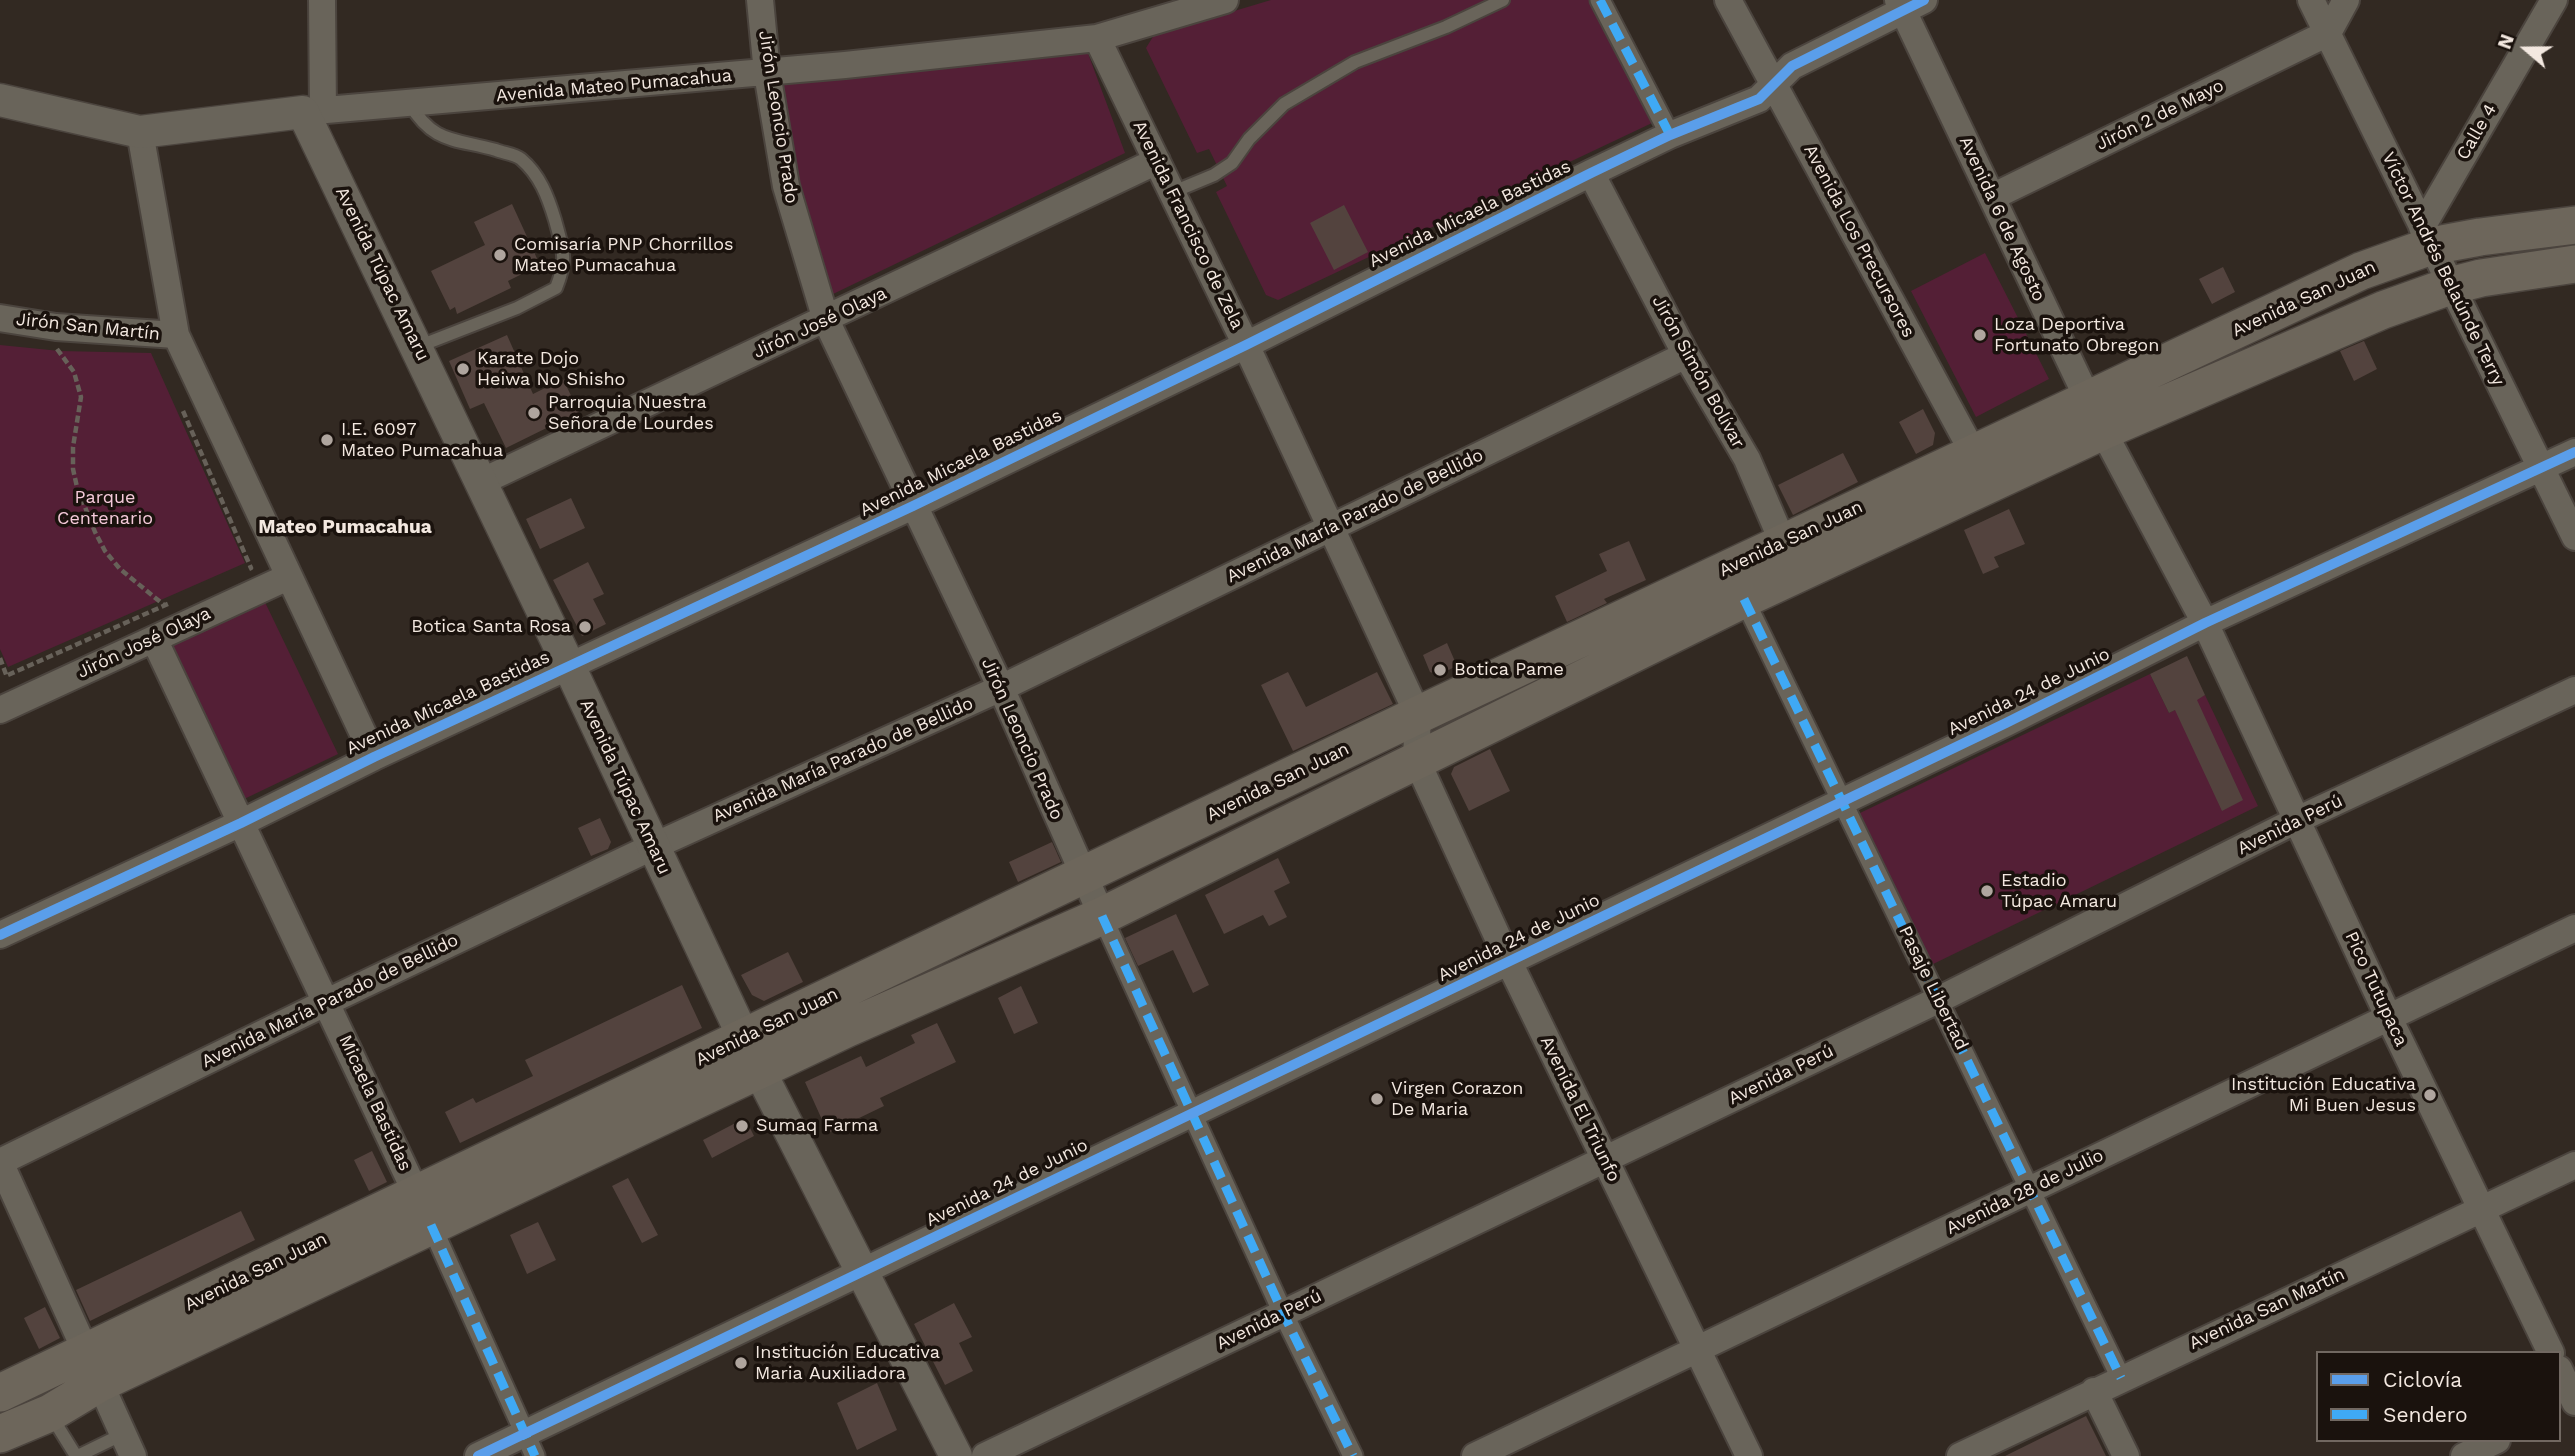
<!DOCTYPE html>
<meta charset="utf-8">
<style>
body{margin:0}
#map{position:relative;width:2575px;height:1456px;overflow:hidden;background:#322922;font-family:"Work Sans",sans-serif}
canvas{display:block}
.legend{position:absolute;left:2316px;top:1351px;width:245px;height:91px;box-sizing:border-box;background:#1a120d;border:2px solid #716861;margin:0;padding:9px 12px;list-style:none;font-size:21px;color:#f3e8e0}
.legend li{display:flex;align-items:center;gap:14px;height:35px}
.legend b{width:35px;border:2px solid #716861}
.north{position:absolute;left:2491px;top:14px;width:70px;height:70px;-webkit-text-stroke:5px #1a120d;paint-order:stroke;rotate:290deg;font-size:19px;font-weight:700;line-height:28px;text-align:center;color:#f3e8e0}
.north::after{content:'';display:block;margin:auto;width:24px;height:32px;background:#f3e8e0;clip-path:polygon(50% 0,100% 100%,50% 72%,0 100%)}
</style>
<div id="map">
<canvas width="2575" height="1456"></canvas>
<ul class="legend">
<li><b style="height:9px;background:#5a9eea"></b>Ciclovía</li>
<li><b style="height:9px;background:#3fa9f5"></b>Sendero</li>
</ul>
<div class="north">N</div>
</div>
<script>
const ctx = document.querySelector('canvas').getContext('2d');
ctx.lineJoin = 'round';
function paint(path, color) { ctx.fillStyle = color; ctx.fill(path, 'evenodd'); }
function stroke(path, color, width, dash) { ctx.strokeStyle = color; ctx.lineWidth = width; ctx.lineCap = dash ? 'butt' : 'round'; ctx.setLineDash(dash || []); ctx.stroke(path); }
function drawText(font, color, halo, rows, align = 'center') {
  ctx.font = font + ' "Work Sans",sans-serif'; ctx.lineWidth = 7; ctx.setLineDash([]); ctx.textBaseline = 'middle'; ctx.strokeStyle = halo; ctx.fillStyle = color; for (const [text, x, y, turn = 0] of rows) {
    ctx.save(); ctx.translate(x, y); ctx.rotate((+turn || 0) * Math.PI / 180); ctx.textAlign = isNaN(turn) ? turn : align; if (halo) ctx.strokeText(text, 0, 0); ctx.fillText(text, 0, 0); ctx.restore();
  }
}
const green = new Path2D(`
 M1271 0H1589L1652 123 1278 300 1266 295 1216 192 1227 186 1209 149 1197 153 1146 48 1154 35Z
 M1086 48 1125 153 831 295 801 207 780 79Z
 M1985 253 2049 379 1976 417 1911 291Z
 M0 345 60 351 151 353 245 563 8 667 0 649Z
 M262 596 338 754 240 801 163 641Z
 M2150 674 2169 713 2205 695 2258 806 1929 966 1857 818 1860 813Z`);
const building = new Path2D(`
 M512 204 540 265 508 281 511 288 457 314 455 307 450 310 431 271 485 245 474 222Z
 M1344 205 1368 252 1334 270 1310 223Z
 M2223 267 2235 292 2212 304 2199 279Z
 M507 335 533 394 563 379 579 412 506 448 484 403 470 409 449 361Z
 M2364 341 2377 369 2354 381 2340 351Z
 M1923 409 1935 433 1933 445 1916 454 1899 422Z
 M1843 453 1858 482 1793 515 1778 485Z
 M571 498 585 528 540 549 526 519Z
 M2009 509 2025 544 1994 557 1999 567 1983 574 1964 530Z
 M1629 541 1646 580 1604 599 1607 603 1567 622 1555 596 1607 571 1599 554Z
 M588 562 604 594 593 599 606 624 582 636 553 580Z
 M1447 643 1457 666 1438 675 1430 672 1423 655Z
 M2187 656 2205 695 2197 700 2243 800 2222 811 2175 710 2169 713 2150 674Z
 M1288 672 1306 707 1377 672 1393 704 1293 751 1261 685Z
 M1490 749 1510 791 1469 811 1451 774 1454 767Z
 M600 818 611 842 608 849 591 856 578 828Z
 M1052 842 1061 862 1018 882 1009 862Z
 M1278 858 1290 883 1274 891 1287 917 1269 926 1263 915 1224 934 1205 895Z
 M1176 914 1209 985 1193 993 1173 950 1138 966 1125 938Z
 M788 952 803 982 764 1001 752 995 741 975Z
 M682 985 702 1028 460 1143 445 1112 473 1098 476 1103 533 1076 525 1060Z
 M1021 986 1038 1023 1014 1034 998 998Z
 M937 1023 956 1062 880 1098 884 1106 828 1133 805 1082 861 1056 866 1067 915 1043 911 1035Z
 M745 1118 754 1136 712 1158 703 1140Z
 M372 1151 387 1182 369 1191 354 1160Z
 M628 1178 658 1235 642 1243 612 1186Z
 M241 1211 255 1240 90 1321 76 1290Z
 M538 1222 556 1260 527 1274 510 1235Z
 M954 1303 972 1337 959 1343 973 1371 945 1385 914 1324Z
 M45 1307 60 1338 39 1349 24 1318Z
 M877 1383 897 1430 857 1450 837 1403Z
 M2086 1416 2106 1456H2005Z`);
const path = new Path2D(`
 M57 349 74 372 81 397 73 447V469L77 487 95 532 105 551 120 569 164 605
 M183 411 251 568 249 569
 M0 658 7 677
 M8 675 170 603`);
const service = new Path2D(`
 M409 103C434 144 453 138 496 150 503 153 515 154 521 159 540 175 548 197 555 220 563 250 568 258 556 288L517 308 417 347
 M1173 192 1214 175 1232 163 1249 139 1284 104 1355 62 1446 27 1503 0
 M50 1414 76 1456
 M78 1456 123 1434`);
const pedestrian = new Path2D(`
 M1600 0 1670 135
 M1744 599 2121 1378
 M1102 916 1283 1313 1353 1456
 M431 1225 535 1456`);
const minor = new Path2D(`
 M322 0 323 110
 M760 0 767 73 786 186 826 320 1001 688 1102 916
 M1728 0 1982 469
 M1898 0 2103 431 2205 623 2389 1018 2551 1353
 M2311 0 2575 537
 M1097 38 1246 345 1418 715 1416 759 1509 962 1749 1456
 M303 112 845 65 1097 38 1225 0
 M140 132 176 335 374 757
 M1591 173 1686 355 1747 459 1790 559
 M1992 197 2328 33 2346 0
 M2422 227 2554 0
 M0 318 56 327 176 335
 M481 482 1157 161
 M154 639 424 1210
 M0 710 288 577
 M0 935 241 823 374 757 913 506 1246 345 1591 173 1670 135 1759 99 1792 66 1924 0
 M0 1162 327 1002 652 847 1001 688 1686 355
 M0 1162 133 1456
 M2559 1369 2575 1402
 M2094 1391 2126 1456
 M478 1456 2006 723 2205 623 2575 452
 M985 1456 1938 1000 2297 820 2575 690
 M1475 1456 2575 928
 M1960 1456 2575 1165
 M2464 1456 2497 1440`);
const tertiary = new Path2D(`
 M0 100 140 132 303 112 569 666 759 1070 956 1456`);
const secondary = new Path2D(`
 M0 1393 1418 715 2361 271 2431 246 2480 237 2575 225
 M0 1434 50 1413 100 1383 848 1028 1102 916 1744 599 2103 431 2383 310 2450 286 2481 278 2575 264`);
const quiet = new Path2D(`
 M1600 0 1670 135
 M1744 599 2121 1378
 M1102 916 1283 1313 1353 1456
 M431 1225 535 1456`);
const cycleway = new Path2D(`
 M0 935 241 823 374 757 913 506 1246 345 1591 173 1670 135 1759 99 1792 66 1924 0
 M478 1456 2006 723 2205 623 2575 452`);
const markers = [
 [500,255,7,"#afa59e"],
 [1980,335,7,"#afa59e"],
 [463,369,7,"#afa59e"],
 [534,413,7,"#afa59e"],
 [327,440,7,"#afa59e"],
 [585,627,7,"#afa59e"],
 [1440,670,7,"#afa59e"],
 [1987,891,7,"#afa59e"],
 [2430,1095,7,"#afa59e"],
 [1377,1099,7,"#afa59e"],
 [742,1126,7,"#afa59e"],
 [741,1363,7,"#afa59e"]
];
const streetNames = [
 ["Avenida Mateo Pumacahua",614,86,-5],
 ["Jirón 2 de Mayo",2160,115,-26],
 ["Jirón Leoncio Prado",778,117,81],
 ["Calle 4",2477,132,-60],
 ["Avenida Micaela Bastidas",1470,214,-26],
 ["Avenida 6 de Agosto",2002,219,65],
 ["Avenida Francisco de Zela",1188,225,64],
 ["Avenida Los Precursores",1859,241,62],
 ["Víctor Andrés Belaúnde Terry",2443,269,64],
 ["Avenida Túpac Amaru",382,274,64],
 ["Avenida San Juan",2304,299,-25],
 ["Jirón José Olaya",820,323,-25],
 ["Jirón San Martín",88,327,6],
 ["Jirón Simón Bolívar",1698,372,61],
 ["Avenida Micaela Bastidas",961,463,-26],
 ["Avenida María Parado de Bellido",1355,516,-26],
 ["Avenida San Juan",1791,539,-25],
 ["Jirón José Olaya",144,643,-25],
 ["Avenida 24 de Junio",2029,692,-26],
 ["Avenida Micaela Bastidas",448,703,-25],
 ["Jirón Leoncio Prado",1022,739,66],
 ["Avenida María Parado de Bellido",843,760,-24],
 ["Avenida San Juan",1278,782,-26],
 ["Avenida Túpac Amaru",625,787,65],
 ["Avenida Perú",2290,825,-26],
 ["Avenida 24 de Junio",1519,938,-26],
 ["Pasaje Libertad",1933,988,64],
 ["Pico Tutupaca",2376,989,65],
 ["Avenida María Parado de Bellido",330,1001,-26],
 ["Avenida San Juan",767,1027,-26],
 ["Avenida Perú",1781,1075,-26],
 ["Micaela Bastidas",375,1103,65],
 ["Avenida El Triunfo",1580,1109,64],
 ["Avenida 24 de Junio",1007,1183,-26],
 ["Avenida 28 de Julio",2025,1192,-26],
 ["Avenida San Juan",256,1272,-26],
 ["Avenida San Martín",2267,1309,-25],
 ["Avenida Perú",1269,1320,-26]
];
const poiNames = [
 ["Comisaría PNP Chorrillos",514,245],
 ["Mateo Pumacahua",514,266],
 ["Loza Deportiva",1994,325],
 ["Fortunato Obregon",1994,346],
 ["Karate Dojo",477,359],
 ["Heiwa No Shisho",477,380],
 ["Parroquia Nuestra",548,403],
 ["Señora de Lourdes",548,424],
 ["I.E. 6097",341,430],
 ["Mateo Pumacahua",341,451],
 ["Botica Santa Rosa",571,627,"right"],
 ["Botica Pame",1454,670],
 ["Estadio",2001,881],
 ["Túpac Amaru",2001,902],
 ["Institución Educativa",2416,1085,"right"],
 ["Mi Buen Jesus",2416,1106,"right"],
 ["Virgen Corazon",1391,1089],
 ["De Maria",1391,1110],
 ["Sumaq Farma",756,1126],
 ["Institución Educativa",755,1353],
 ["Maria Auxiliadora",755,1374]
];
const parkNames = [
 ["Parque",105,498],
 ["Centenario",105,519]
];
const neighbourhoodNames = [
 ["Mateo Pumacahua",345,527]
];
paint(green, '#541f36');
paint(building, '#53433e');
stroke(service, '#4b443e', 16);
stroke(pedestrian, '#4b443e', 23);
stroke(minor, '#4b443e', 30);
stroke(tertiary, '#4b443e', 35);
stroke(secondary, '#4b443e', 40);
stroke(path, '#676159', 4.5, [7, 3.5]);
stroke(service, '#69645a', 12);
stroke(pedestrian, '#69645a', 19);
stroke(minor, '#69645a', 26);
stroke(tertiary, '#69645a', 32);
stroke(secondary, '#6d665b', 37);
stroke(quiet, '#3fa9f5', 9, [18, 9]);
stroke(cycleway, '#5a9eea', 10);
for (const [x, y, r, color] of markers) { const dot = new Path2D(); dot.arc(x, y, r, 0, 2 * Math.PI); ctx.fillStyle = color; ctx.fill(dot); stroke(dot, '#1a120d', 2.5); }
drawText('18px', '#f3e8e0', '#1a120d', streetNames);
drawText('18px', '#f3e8e0', '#1a120d', poiNames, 'left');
drawText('18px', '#f5cada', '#1a120d', parkNames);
drawText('bold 19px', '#f3e8e0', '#1a120d', neighbourhoodNames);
</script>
